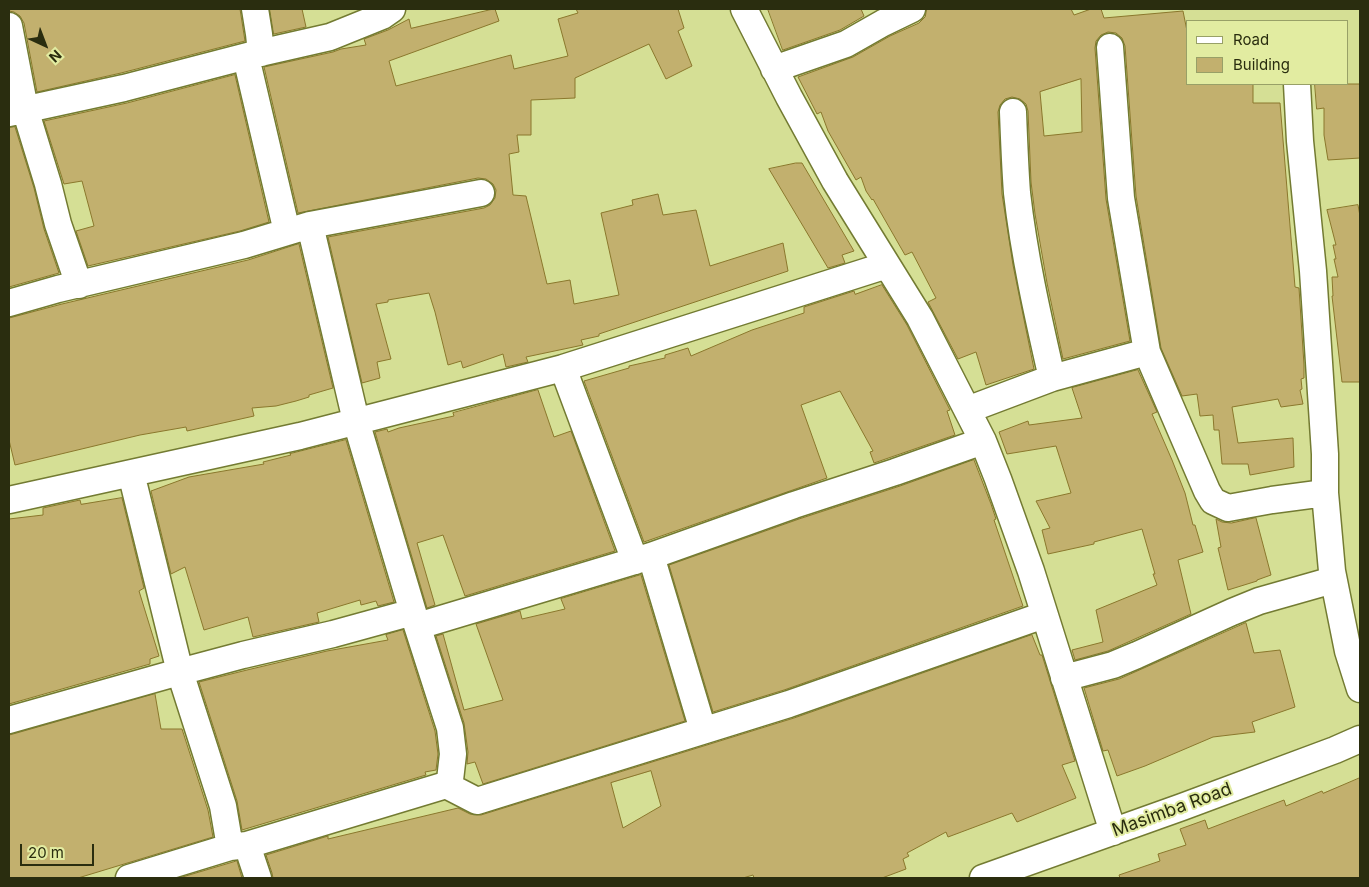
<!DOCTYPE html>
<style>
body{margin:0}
#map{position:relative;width:1369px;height:887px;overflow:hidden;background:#d5df95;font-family:Inter,sans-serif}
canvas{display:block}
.frame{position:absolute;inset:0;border:10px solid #2a2d0f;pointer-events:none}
.legend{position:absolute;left:1186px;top:20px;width:162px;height:65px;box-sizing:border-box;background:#e2eca1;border:1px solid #98a067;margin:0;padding:6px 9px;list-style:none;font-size:15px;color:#2a2d0f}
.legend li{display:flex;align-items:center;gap:10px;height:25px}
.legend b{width:25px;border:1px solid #98a067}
.north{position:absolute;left:20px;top:20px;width:50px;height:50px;-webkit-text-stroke:4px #e2eca1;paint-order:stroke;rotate:137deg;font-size:14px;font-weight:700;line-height:20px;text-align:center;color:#2a2d0f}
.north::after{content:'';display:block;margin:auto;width:18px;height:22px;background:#2a2d0f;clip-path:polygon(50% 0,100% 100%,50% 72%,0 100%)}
.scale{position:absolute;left:20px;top:844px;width:74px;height:22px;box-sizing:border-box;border:2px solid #2a2d0f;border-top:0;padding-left:6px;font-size:15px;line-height:18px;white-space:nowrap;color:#2a2d0f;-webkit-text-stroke:4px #e2eca1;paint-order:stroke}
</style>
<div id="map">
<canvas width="1369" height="887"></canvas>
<div class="frame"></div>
<ul class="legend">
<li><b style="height:6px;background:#fff"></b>Road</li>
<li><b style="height:14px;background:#c2b06e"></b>Building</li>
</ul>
<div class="north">N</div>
<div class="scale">20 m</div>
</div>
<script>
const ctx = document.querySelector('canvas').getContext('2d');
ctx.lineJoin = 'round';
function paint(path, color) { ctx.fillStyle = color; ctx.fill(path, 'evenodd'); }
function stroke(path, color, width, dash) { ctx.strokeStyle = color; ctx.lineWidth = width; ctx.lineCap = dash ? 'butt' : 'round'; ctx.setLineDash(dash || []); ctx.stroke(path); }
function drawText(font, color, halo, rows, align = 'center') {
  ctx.font = font + ' Inter,sans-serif'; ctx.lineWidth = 4; ctx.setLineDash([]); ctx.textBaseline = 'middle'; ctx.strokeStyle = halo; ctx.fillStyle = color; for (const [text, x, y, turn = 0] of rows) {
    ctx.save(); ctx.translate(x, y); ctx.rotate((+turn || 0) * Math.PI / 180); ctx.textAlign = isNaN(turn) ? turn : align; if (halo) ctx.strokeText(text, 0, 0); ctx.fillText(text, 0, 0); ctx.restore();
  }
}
const building = new Path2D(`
 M9 9H240L245 41 121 73 37 92 24 23 20 16 14 12 9 11Z
 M270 9H302L306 27 274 34Z
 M495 9 499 21 389 61 396 86 511 55 514 69 568 56 558 19 578 13 576 9H678L684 28 678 31 692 66 666 79 649 44 575 78V98L531 100V135H517L519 152 509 154 513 195 526 196 547 284 570 280 574 304 619 295 601 213 633 205 632 200 658 194 663 215 696 210 710 266 783 243 788 271 599 334V336L581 340 583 345 526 357 528 362 506 367 503 354 463 368 461 361 448 365 435 312 429 293 388 300V302L376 304 391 359 377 362 380 378 362 383 328 237 484 208 490 205 495 198 496 190 493 184 486 179 478 178 298 213 264 67 333 52 341 49 366 45 364 39 388 30 409 19 411 28Z
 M768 9H861L864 16 840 30 783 50Z
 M927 9H1071L1074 15 1091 9H1101L1104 18 1183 11 1188 36V84H1253V103H1280L1295 287 1299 288 1304 365V378L1301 379 1302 389 1300 390 1303 404 1281 407 1278 399 1232 407 1238 443 1293 438 1294 467 1250 475 1248 464H1222L1219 430H1214L1213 415 1200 416 1197 394 1182 396 1161 348 1136 196 1125 46 1122 38 1116 33 1108 32 1101 35 1096 41 1095 48 1106 199 1130 341 1063 359 1047 283 1035 214 1031 182 1028 111 1026 104 1020 99 1012 97 1005 99 1000 105 998 112 1002 194 1013 265 1034 369 986 385 976 352 958 359 928 302 936 298 912 252 905 255 873 199 872 200 866 191 861 177 856 180 828 131 821 112 817 114 798 77 853 57 890 36 919 23 925 17ZM1081 79 1082 132 1044 136 1040 92Z
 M235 75 269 222 240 231 88 266 76 231 94 226 82 181 64 184 44 121 127 103Z
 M1315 84H1360V158L1328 160 1324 135V108L1317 109Z
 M15 127 34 188 44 229 59 273 9 287V128Z
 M796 163H802L854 251 842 255 845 263 828 268 769 169Z
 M1358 205 1360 216V382H1342L1332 296H1333L1332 277H1338L1334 259H1336L1333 245H1336L1327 210Z
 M299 244 333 388 309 395V397L296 401 276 406 252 408 254 416 187 431 186 427 140 435 15 465 9 440V318L13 317 62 304 248 260Z
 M882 285 907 325 950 410 947 411 955 435 874 463 870 452 873 451 840 391 801 405 827 478 644 542 584 381 629 368V366L665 358V355L688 348 691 356 752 330 804 313V307L854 291 855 294Z
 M1138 370 1157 412 1152 414 1172 460 1185 493 1193 525H1195L1203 552 1178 560 1191 614 1108 651 1075 660 1072 650 1103 642 1096 610 1157 585 1153 574H1155L1142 529 1094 542V544L1048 554 1042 530 1050 528 1036 501 1071 493 1056 446 1007 454 999 432 1028 421 1029 425 1082 418 1072 388Z
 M538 390 554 437 571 431 615 551 465 596 443 535 417 543 435 605 427 608 375 432 387 429 388 432 399 428 454 416 453 413Z
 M346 440 394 602 378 606 376 601 361 605 360 600 317 613 319 622 253 637 248 617 204 630 185 567 171 574 151 491 189 477 264 464 263 462 291 455 290 454Z
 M974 460 991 504 996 519 994 520 1023 606 784 690 713 712 669 565 799 519 900 486Z
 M122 498 144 588 139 591 159 656 150 659V664L9 704V519L43 515V508L80 500 81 504Z
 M1256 518 1271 575 1257 580V581L1228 590 1218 548 1221 547 1216 519 1222 522 1231 523Z
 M641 575 685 721 483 784 475 762 467 764 468 752 464 723 436 636 443 634 464 710 503 700 476 624 520 611 522 619 565 609 561 599Z
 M1246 623 1254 653 1280 650 1295 707 1252 722 1255 732 1213 737 1145 766 1117 776 1108 750 1103 751 1084 688 1119 679Z
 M403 630 435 731 438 754 436 770 425 772 426 775 242 830 237 801 199 682 247 670 327 651 388 640 386 635Z
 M1032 635 1040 655H1042L1075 761 1062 765 1076 798 1017 822 1012 813 948 837 946 832 907 853 909 856 903 859 906 869 882 878H754L753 875 743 878H273L272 873 266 855 328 836V839L458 808 470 814 481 815 794 718ZM651 771 661 806 623 828 611 783Z
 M155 694 161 729H182L208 810 213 837 78 878H9V735L13 734Z
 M1360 778V878H1120L1119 875 1160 861 1158 854 1186 845 1180 829 1205 820 1208 829 1284 800 1286 806 1322 791 1323 793Z
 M237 861 242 878H179L233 862Z`);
const minor = new Path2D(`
 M255 9 259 34 261 53
 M744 9 789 97 835 181 920 318 983 441 998 479 1031 571 1113 832
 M9 26 25 109 48 184 58 224 79 285
 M1110 47 1121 198 1147 352 1207 491 1213 501 1228 508 1272 500 1325 493
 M246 57 287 232
 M774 69 846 44 883 23 912 9
 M1297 84 1300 141 1313 271 1325 454V493L1332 571 1348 651 1360 689
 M1013 112C1014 139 1015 166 1017 193 1024 255 1038 317 1052 378L1147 352
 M9 113 124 88 251 55 330 37 382 16 392 9
 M310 225 356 421 415 619 450 728 453 754 450 780 446 785
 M9 303 58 289 244 245 310 225 481 193
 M563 368 635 561
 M967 410 1052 378
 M131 473 180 672 223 806 230 847
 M9 500 300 436 563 368 887 265
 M651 556 703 730
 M418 626 651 556 794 505 895 472 983 441
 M1064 678 1113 665 1137 655 1232 612 1259 601 1333 580
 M9 720 172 674 243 655 333 634 413 612
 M247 845 258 878
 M129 878 230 847 247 845 446 785 477 801 789 704 1044 615
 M983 878 1182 807 1335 750 1360 739`);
const streetNames = [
 ["Masimba Road",1172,810,-20]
];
paint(building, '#c2b06e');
stroke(building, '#8a772c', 1);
stroke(minor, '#737b32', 29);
stroke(minor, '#fff', 26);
drawText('18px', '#2a2d0f', '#e2eca1', streetNames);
</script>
